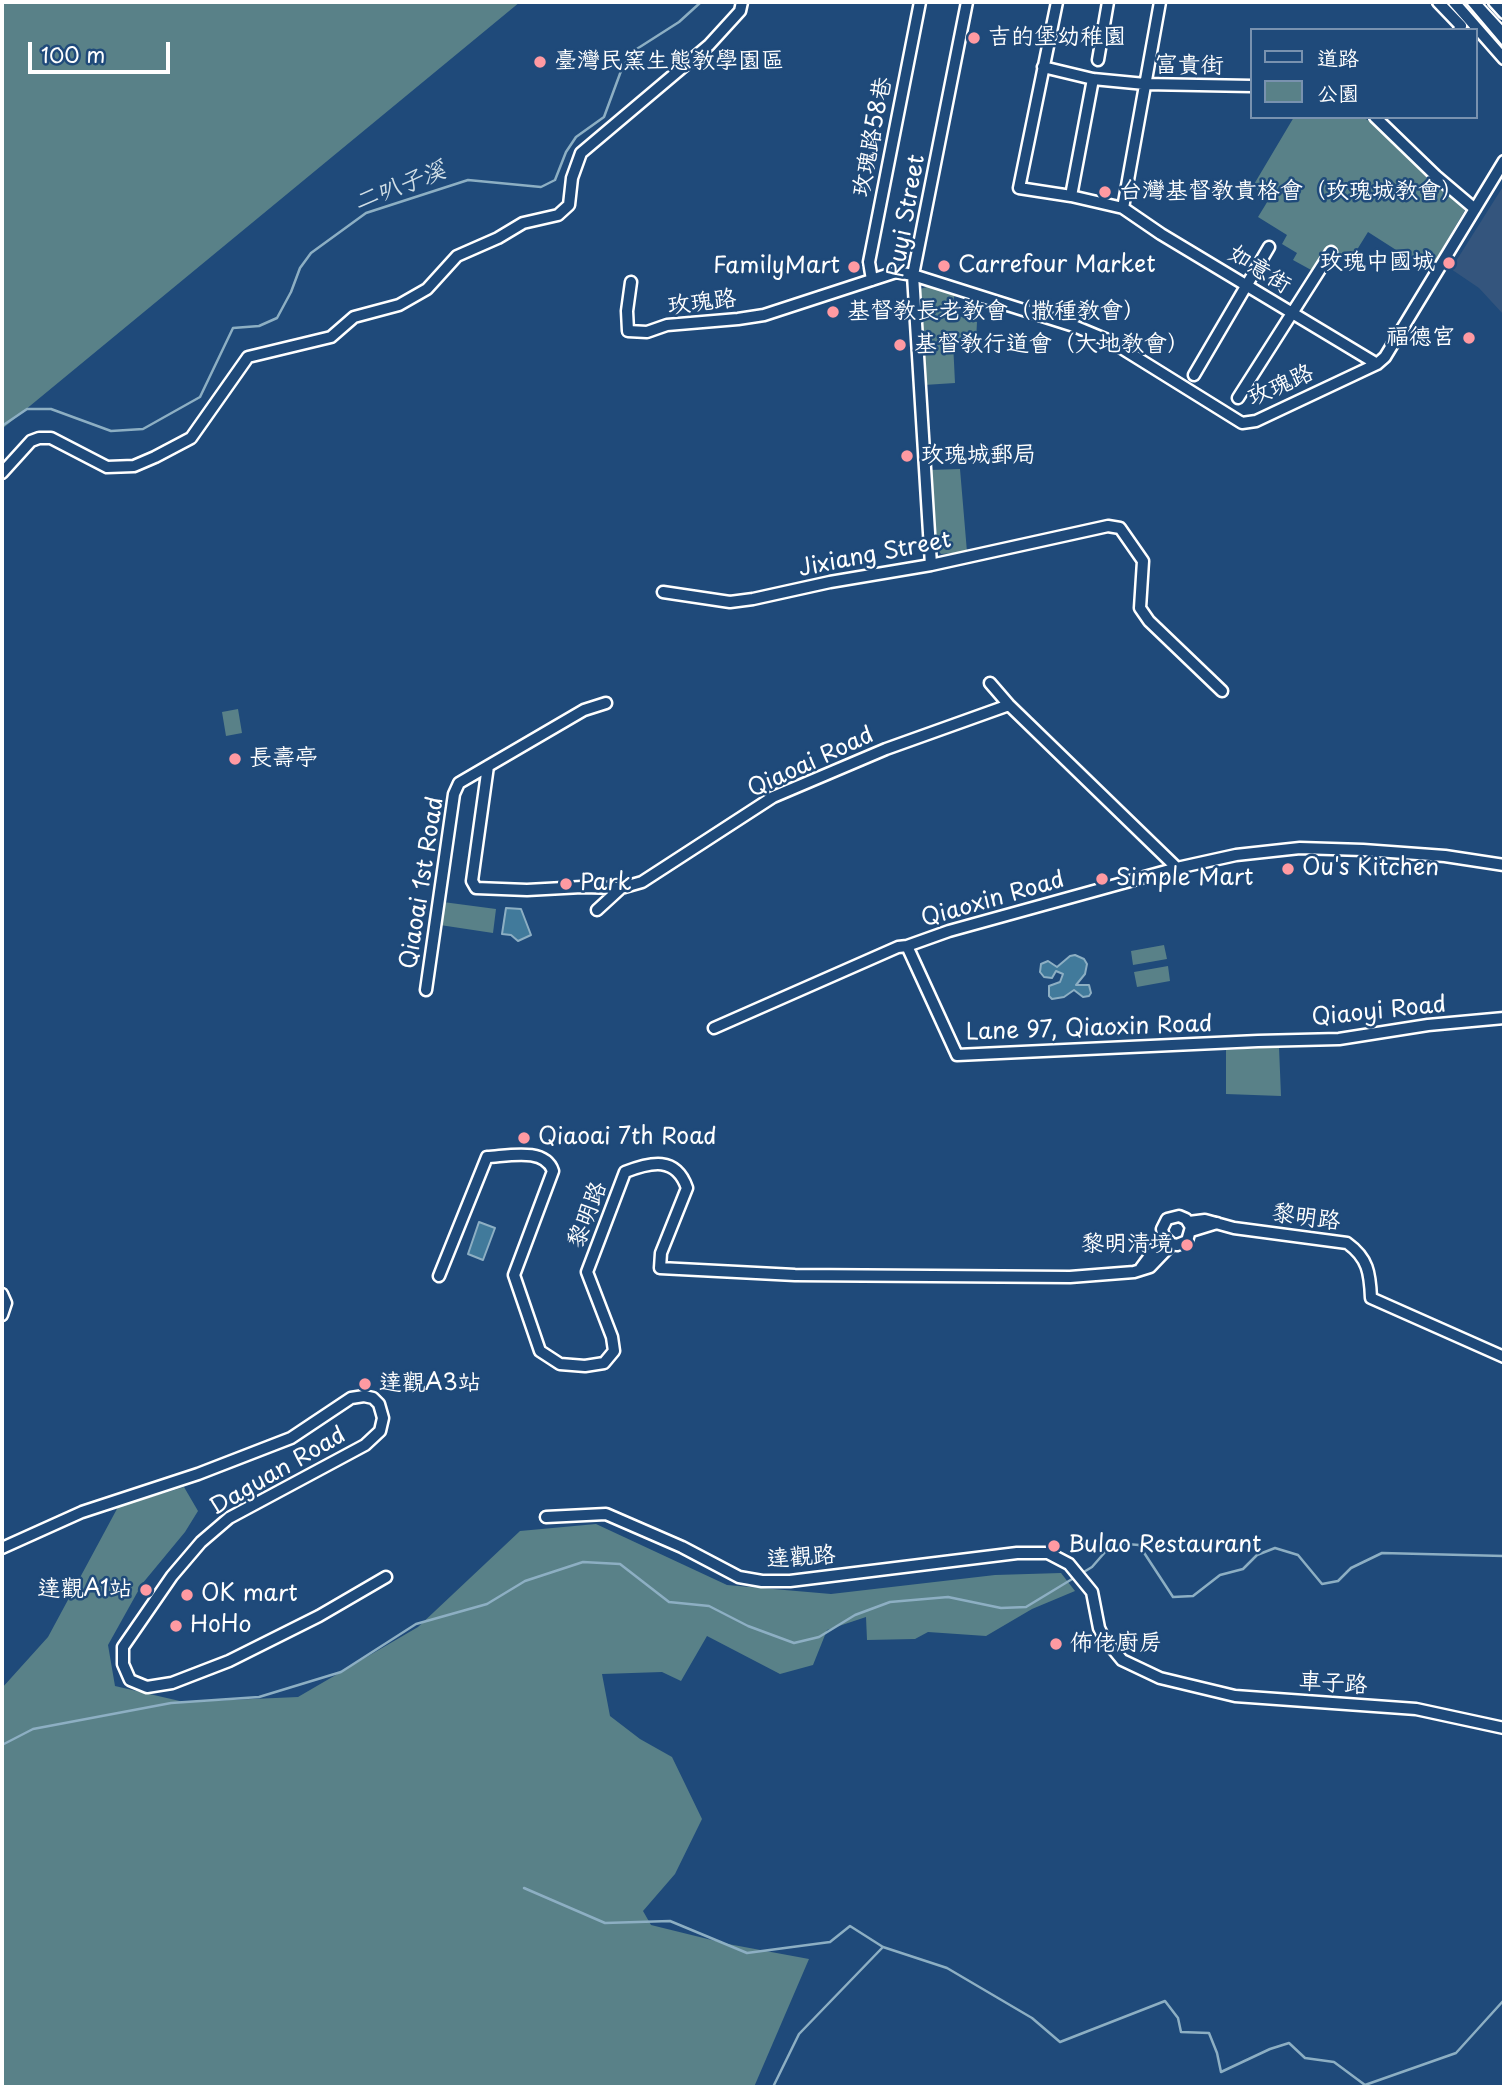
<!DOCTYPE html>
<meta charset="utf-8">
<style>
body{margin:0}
#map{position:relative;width:1506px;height:2089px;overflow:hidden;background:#1f4a7a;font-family:"Playpen Sans","LXGW WenKai TC",sans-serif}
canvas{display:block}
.frame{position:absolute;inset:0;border:4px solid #fff;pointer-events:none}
.legend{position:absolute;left:1250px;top:28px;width:228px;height:91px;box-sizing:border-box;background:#1f4a7a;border:2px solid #7992af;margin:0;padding:9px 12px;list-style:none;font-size:21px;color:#fff}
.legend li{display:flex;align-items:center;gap:14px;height:35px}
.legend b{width:35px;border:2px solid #7992af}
.scale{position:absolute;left:28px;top:42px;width:142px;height:32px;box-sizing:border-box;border:4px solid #fff;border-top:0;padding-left:9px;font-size:21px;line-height:24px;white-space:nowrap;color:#fff;-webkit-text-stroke:5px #1f4a7a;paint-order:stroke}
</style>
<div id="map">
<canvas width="1506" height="2089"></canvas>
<div class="frame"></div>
<ul class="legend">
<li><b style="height:9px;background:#1f4a7a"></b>道路</li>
<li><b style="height:19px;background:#598188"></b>公園</li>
</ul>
<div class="scale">100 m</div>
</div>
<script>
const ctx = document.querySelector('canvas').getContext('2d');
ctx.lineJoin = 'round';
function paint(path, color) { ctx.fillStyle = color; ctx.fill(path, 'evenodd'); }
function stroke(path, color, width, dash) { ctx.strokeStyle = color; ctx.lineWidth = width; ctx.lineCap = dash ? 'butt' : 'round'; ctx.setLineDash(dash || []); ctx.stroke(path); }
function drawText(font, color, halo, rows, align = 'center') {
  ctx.font = font + ' "Playpen Sans","LXGW WenKai TC",sans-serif'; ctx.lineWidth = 5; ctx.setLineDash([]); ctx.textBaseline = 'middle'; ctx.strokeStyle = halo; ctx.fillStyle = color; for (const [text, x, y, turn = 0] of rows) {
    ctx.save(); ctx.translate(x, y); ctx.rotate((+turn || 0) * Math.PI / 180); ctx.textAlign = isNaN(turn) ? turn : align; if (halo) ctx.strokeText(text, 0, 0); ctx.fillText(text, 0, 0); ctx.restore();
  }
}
const built = new Path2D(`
 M1504 185V313L1503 314 1479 288 1451 269Z`);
const green = new Path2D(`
 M2 2H520L2 429Z
 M1294 117H1362L1371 122 1458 201 1465 210 1429 271 1368 232 1350 261 1327 247 1313 271 1293 260 1297 253 1282 244 1287 235 1258 217 1269 199 1253 186Z
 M930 286 955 294 950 313 977 322 976 341 953 342 955 383 924 385 920 289Z
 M960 469 967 552 941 554C929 540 930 489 929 470Z
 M238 709 242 733 226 736 222 712Z
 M443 902 496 909 493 933 440 925Z
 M1164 945 1167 959 1133 965 1131 951Z
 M1168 966 1170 981 1137 987 1134 972Z
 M1279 1047 1281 1096 1226 1094V1050Z
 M184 1487 198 1511 185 1532 142 1584 108 1645 115 1686 184 1702 298 1697 418 1627 520 1531 596 1524 727 1585 831 1594 995 1575 1061 1573 1075 1591 1032 1609 986 1636 928 1632 915 1639 867 1640 866 1617 827 1630 813 1665 780 1674 707 1636 681 1681 662 1672 602 1674 610 1716 640 1739 672 1757 702 1819 675 1874 643 1911 651 1925 728 1944 809 1959 754 2087H2V1688L48 1637 118 1507Z`);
const water = new Path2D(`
 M506 908 521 909 531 935 518 941 511 935 502 934Z
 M1075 955 1084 959 1087 964 1085 974 1076 985H1089L1091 993 1089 996 1083 997 1074 990 1064 997 1052 999 1049 996V986L1060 982 1063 974 1056 971 1052 978 1044 977 1040 972 1041 964 1048 961 1057 967 1070 956Z
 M479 1222 495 1228 483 1260 468 1254Z`);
const stream = new Path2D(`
 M2 426 27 409H51L111 431 143 429 200 397 233 328 259 326 277 318 291 292 300 268 311 253 366 213 468 180 541 187 555 180 566 152 576 137 604 117 621 71 632 52 679 22 701 2
 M2 1745 33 1729 171 1703 259 1697 341 1672 416 1624 487 1604 525 1581 583 1562 620 1564 669 1602 709 1606 748 1626 794 1643 819 1637 855 1615 890 1602 948 1597 1001 1608 1026 1607 1092 1567 1113 1543 1139 1545 1173 1597 1193 1596 1220 1575 1243 1569 1257 1555 1275 1548 1298 1555 1322 1584 1338 1581 1351 1568 1382 1553 1504 1556
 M524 1888 605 1923 670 1921 747 1953 830 1942 850 1926 883 1947 947 1968 1032 2018 1060 2042 1165 2001 1178 2018 1181 2032 1209 2033 1217 2053 1221 2072 1270 2049 1289 2043 1305 2058 1334 2062 1365 2085 1456 2053 1504 2000
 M773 2087 799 2034 882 1948`);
const minor = new Path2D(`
 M1057 2 1019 188 1071 196 1123 208 1161 234 1377 364
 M1438 2 1461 26 1459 30
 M1454 2 1504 59
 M1494 2 1504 13
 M1098 60 1108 2
 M1043 67 1093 79 1145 84 1252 86
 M1375 117 1436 176 1475 209
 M1071 196 1093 79
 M1123 208 1160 2
 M872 280 869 262 920 2
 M631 282 627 311 628 331 647 332 667 325 738 319 764 315 896 272 913 275 1074 326 1110 341 1242 423 1256 421 1377 364 1385 357 1504 161
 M1194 375 1269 247
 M1238 398 1331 252
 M2 473 31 441 39 438H51L107 467 134 466 155 457 191 438 248 357 331 337 354 317 399 305 427 289 457 256 498 238 523 223 558 215 569 205 572 178 581 153 709 45 740 11 742 2
 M931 565 913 275 967 2
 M663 592 730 602 753 599 830 582 931 565 1108 526 1120 528 1143 561 1140 608 1149 621 1222 691
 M990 683 1009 705 1177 868
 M488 766 472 881 476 888 527 890 582 887 621 888 642 882 773 797 886 749 1009 705
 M597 910 621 888
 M907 946 957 1055 1258 1041 1339 1039 1428 1025 1504 1018
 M426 990 454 794 459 783 584 710 606 703
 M714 1028 898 947 907 946 949 931 1177 868 1236 855 1300 848 1363 850 1445 856 1504 865
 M1189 1222 1205 1220 1234 1228 1347 1243C1368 1258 1370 1273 1371 1298L1504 1357
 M1191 1231 1217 1223
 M1141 1268 1164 1237
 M439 1276 487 1157C508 1156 545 1147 553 1171L514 1275 540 1351 560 1364 585 1366 604 1363 614 1351 612 1337 587 1272 625 1172C651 1162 676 1156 687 1188L661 1253 660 1268 795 1275 1070 1277 1134 1272 1150 1267 1172 1244 1177 1245 1187 1241 1191 1227 1186 1219 1179 1216 1167 1219 1162 1229 1164 1237 1172 1244
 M2 1294 6 1303 2 1315
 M546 1517 606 1514 682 1547 739 1577 762 1581H790L1017 1553H1048L1069 1564 1092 1592 1099 1628 1104 1638 1122 1660 1160 1678 1235 1696 1416 1709 1504 1728
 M2 1548 82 1512 198 1474 291 1438 351 1398 364 1396 373 1398 379 1404 383 1418 380 1431 365 1445 229 1518 201 1542 172 1576 123 1647V1664L130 1680 147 1687 172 1683 229 1661 319 1616 386 1577`);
const tram = new Path2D(`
 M1465 2 1504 48
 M1482 2 1504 26`);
const markers = [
 [974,38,7,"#ff9aa2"],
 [540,62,7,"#ff9aa2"],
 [1105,192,7,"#ff9aa2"],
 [1449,263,7,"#ff9aa2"],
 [944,266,7,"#ff9aa2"],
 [854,267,7,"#ff9aa2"],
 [833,312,7,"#ff9aa2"],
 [1469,338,7,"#ff9aa2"],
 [900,345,7,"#ff9aa2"],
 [907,456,7,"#ff9aa2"],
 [235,759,7,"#ff9aa2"],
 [1288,869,7,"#ff9aa2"],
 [1102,879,7,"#ff9aa2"],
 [566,884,7,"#ff9aa2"],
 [524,1138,7,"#ff9aa2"],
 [1187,1245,7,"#ff9aa2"],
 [365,1384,7,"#ff9aa2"],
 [1054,1546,7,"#ff9aa2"],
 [146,1590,7,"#ff9aa2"],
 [187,1595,7,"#ff9aa2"],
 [176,1626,7,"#ff9aa2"],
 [1056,1644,7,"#ff9aa2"]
];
const poiNames = [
 ["吉的堡幼稚園",988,38],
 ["臺灣民窯生態教學園區",554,62],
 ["台灣基督教貴格會（玫瑰城教會）",1119,192],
 ["玫瑰中國城",1435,263,"right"],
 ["Carrefour Market",958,266],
 ["FamilyMart",840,267,"right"],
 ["基督教長老教會（撒種教會）",847,312],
 ["福德宮",1455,338,"right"],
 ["基督教行道會（大地教會）",914,345],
 ["玫瑰城郵局",921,456],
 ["長壽亭",249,759],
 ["Ou's Kitchen",1302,869],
 ["Simple Mart",1116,879],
 ["Park",580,884],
 ["Qiaoai 7th Road",538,1138],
 ["黎明清境",1173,1245,"right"],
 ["達觀A3站",379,1384],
 ["Bulao Restaurant",1068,1546],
 ["達觀A1站",132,1590,"right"],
 ["OK mart",201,1595],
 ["HoHo",190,1626],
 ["佈佬廚房",1070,1644]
];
const streetNames = [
 ["富貴街",1189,66,1],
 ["玫瑰路58巷",873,137,-79],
 ["Ruyi Street",907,216,-80],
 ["如意街",1259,270,32],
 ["玫瑰路",702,303,-7],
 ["玫瑰路",1281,386,-24],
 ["Jixiang Street",875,555,-11],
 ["Qiaoai Road",811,763,-25],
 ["Qiaoai 1st Road",423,883,-81],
 ["Qiaoxin Road",993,900,-16],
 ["Qiaoyi Road",1379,1012,-6],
 ["Lane 97, Qiaoxin Road",1089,1029,-2],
 ["黎明路",588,1215,-69],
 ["黎明路",1306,1218,8],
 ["Daguan Road",278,1472,-30],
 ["達觀路",801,1558,-4],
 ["車子路",1333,1684,4]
];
const waterNames = [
 ["二叭子溪",400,187,-21]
];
paint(built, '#34557d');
paint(green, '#598188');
paint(water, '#417a9b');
stroke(water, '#8dafc3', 2);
stroke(stream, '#8dafc3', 2.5);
stroke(minor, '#fff', 15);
stroke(minor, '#1f4a7a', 10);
stroke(tram, '#fff', 2);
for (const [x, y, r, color] of markers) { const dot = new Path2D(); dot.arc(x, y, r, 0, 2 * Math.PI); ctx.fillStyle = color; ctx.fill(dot); stroke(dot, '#1f4a7a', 2.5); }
drawText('23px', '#fff', '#1f4a7a', poiNames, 'left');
drawText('23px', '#fff', '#1f4a7a', streetNames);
drawText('italic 24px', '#d0dee6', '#1f4a7a', waterNames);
</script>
